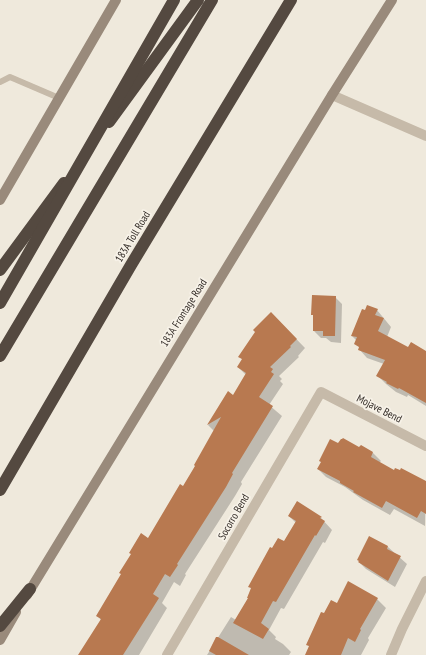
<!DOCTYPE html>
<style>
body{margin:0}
canvas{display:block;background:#efe9dc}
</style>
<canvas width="426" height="655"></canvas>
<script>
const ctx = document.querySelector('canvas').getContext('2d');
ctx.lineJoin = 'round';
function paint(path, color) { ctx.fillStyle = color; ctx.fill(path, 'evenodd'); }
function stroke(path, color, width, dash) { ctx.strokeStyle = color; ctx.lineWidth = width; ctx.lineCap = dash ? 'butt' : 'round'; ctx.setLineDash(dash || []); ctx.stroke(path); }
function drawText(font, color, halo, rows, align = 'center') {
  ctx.font = font + ' "PT Sans Narrow",sans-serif'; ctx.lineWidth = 3.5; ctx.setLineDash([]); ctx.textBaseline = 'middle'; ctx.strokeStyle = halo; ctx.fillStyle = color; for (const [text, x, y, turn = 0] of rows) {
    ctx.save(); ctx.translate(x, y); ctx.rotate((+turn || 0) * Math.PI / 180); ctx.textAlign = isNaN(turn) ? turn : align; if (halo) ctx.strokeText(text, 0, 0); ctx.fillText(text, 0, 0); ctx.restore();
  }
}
const shadow = new Path2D(`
 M335 297 342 304 341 343 331 342 326 338H321L314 331V316L312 314Z
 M363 310H377L391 327 387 337 426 357V406L408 395 407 397 396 392 386 384 378 376 384 364 367 358 359 349 360 348 357 341 352 336Z
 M271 313 305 348 298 356 299 357 279 376 282 379 280 381 283 384 269 405 282 416 241 482 242 484 235 496 185 574 186 575 180 586 174 582 162 603 167 608 139 655H79L101 620 97 615 184 487 214 431 208 425 228 393 234 396 246 375 238 367 243 360 240 357Z
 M339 444 360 449 361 446 373 453 381 461 379 463 395 471 426 482 425 526 394 509 390 515 363 500 345 487 326 477 318 469Z
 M289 516 321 518 332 530 325 543 323 542 284 609 281 608 269 630 276 637 275 639 283 644 291 652 289 655H207L231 617 236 620 249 598 272 550 284 542 296 523Z
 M388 547 407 564 395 587 366 569 359 562Z
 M377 599 386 608 368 638 369 640 361 655H306L310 647 307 644 324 614 337 604Z`);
const building = new Path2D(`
 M312 295 336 296 335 336H323V331H313V315H311Z
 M367 305 378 309 375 315 384 318 378 331 408 347 411 342 426 351V403L399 388 398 389 386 383 387 382 376 376 385 360 358 350 359 347 354 344 357 337 351 336 362 309 365 310Z
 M271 312 297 339 290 346 291 347 270 367 273 369 271 372 274 374 259 397 273 406 232 473 233 474 226 487 177 564 178 565 170 577 165 574 153 594 159 598 123 655H78L101 619 96 616 121 574 119 573 131 554 129 553 141 533 148 538 180 484 183 486 195 466 194 465 221 417 207 425 228 391 233 395 246 373 237 367 242 359 238 357 255 332 253 330Z
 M343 438 359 447 361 445 373 452 371 457 394 470 395 468 400 470 401 468 426 481V514L421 511 417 518 386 501 382 508 353 492 354 491 340 483V481L317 469 321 462 319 461 330 439 338 443 341 439H342Z
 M297 501 322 517 320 518 325 521 316 536 315 535 276 602 273 601 261 623 269 629 263 639 233 623 248 598H247L251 588 248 587 270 547 272 548 278 538 284 541 296 521 288 516Z
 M369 536 388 546 387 549 401 556 388 581 358 562 359 561 357 560Z
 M348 581 378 598 360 629 361 630 355 642 348 638 341 655H305L309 646 306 645 321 612 324 613 331 600 337 603Z
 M216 637H218L249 655H216L209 651Z`);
const service = new Path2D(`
 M0 82 10 77 59 98`);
const minor = new Path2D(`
 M167 655 321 392 426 446
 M391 655 402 629 426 581`);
const tertiary = new Path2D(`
 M332 95 426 136`);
const secondary = new Path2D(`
 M0 200 116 0
 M27 595 332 95 392 0
 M0 640 16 612`);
const motorway = new Path2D(`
 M109 122 198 0
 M0 270 64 183
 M0 356 212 0
 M0 490 131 265 291 0
 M0 626 30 589`);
const motorwayBridge = new Path2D(`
 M0 303 174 0`);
const streetNames = [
 ["183A Toll Road",133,237,-59],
 ["183A Frontage Road",184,313,-58],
 ["Mojave Bend",379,409,27],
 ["Socorro Bend",234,517,-60]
];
paint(shadow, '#0003');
paint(building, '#b87950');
stroke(service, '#c6baa9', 6);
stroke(minor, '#c6baa9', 10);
stroke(tertiary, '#c6baa9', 10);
stroke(secondary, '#998a7b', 10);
stroke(motorway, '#544940', 12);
stroke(motorwayBridge, '#544940', 12);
drawText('11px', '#342d28', '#f7f2e8', streetNames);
</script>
